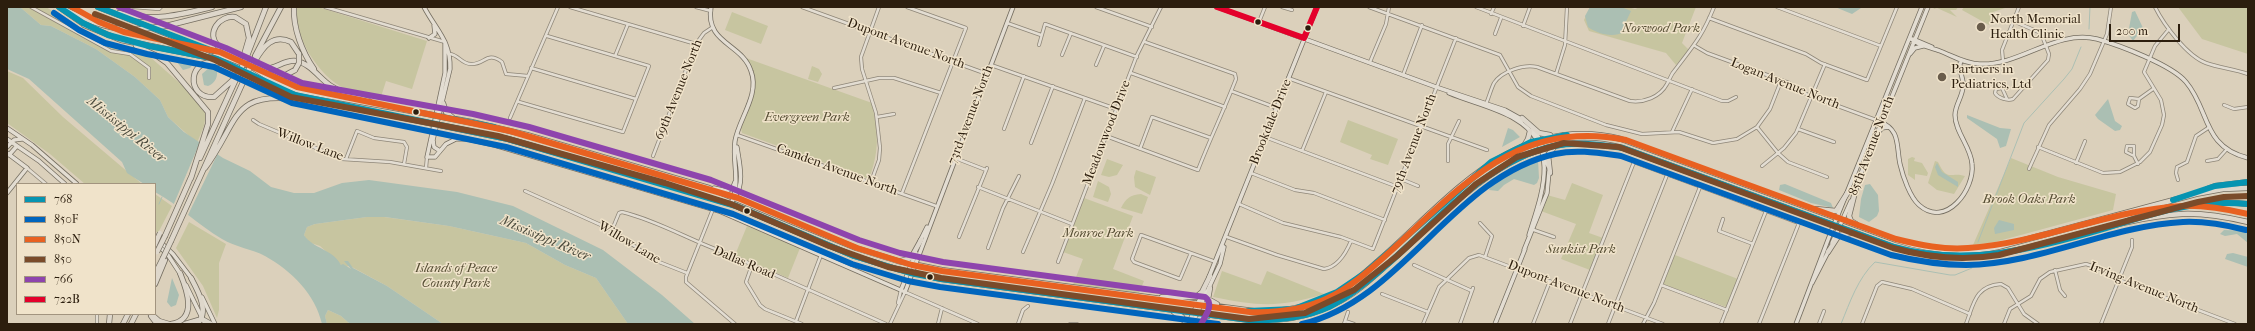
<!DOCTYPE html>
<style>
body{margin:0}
#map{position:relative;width:2255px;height:331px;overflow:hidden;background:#dbd0bb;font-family:"IM FELL French Canon",serif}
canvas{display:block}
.frame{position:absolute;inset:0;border:8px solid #2c1e0e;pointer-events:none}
.legend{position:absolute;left:16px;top:183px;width:140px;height:132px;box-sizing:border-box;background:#f0e3ca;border:1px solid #a2947f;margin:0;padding:5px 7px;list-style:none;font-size:12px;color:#2c1e0e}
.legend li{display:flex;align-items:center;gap:8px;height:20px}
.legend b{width:20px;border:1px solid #a2947f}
.scale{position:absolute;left:2109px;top:24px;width:71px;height:18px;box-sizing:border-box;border:2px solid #2c1e0e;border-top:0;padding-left:5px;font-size:12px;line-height:14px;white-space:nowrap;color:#2c1e0e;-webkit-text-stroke:3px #f0e3ca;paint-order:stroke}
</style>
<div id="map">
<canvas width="2255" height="331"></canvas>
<div class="frame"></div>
<ul class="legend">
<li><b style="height:5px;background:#0794b1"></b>768</li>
<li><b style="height:5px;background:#0065bd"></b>850F</li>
<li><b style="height:5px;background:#e86121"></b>850N</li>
<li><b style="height:5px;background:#7a4b2a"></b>850</li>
<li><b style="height:5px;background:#8e44ad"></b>766</li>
<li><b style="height:5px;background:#e4002b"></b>722B</li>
</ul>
<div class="scale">200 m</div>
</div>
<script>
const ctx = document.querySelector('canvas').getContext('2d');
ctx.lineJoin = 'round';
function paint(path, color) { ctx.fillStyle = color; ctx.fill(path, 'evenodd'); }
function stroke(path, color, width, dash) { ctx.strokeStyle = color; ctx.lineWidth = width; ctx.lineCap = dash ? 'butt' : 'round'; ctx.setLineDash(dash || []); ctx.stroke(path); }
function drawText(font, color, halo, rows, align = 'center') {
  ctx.font = font + ' "IM FELL French Canon",serif'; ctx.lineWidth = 3; ctx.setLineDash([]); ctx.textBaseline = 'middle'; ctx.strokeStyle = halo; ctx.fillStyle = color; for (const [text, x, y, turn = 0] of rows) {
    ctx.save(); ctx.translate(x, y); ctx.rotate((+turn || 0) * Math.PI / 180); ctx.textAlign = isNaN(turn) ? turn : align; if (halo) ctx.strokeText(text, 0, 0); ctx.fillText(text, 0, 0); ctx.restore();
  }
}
const green = new Path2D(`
 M20 7H46L89 34 149 56 183 86 206 114 204 126 197 143 168 117 160 100 135 77 96 49 51 26 41 25Z
 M297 7H318L427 41 412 89 386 81 380 100C368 97 356 95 345 89 318 75 294 38 297 7Z
 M1590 7H1628L1635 9 1640 7H1696L1682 43 1689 50 1676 65 1666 53 1589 31 1584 20Z
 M1933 7H1958L1956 10H1950L1957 17 1937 8 1934 9Z
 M1964 7H2004L2005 8 1993 12V17L1989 25 1962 10Z
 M2178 7H2248V54L2202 39Z
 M732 12 768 26 761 44 725 30Z
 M746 58 872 103C878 134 880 149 869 179L742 133 741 128C750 103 763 84 746 58Z
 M812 66 819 69 822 74 818 82 808 79Z
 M7 71 23 78 63 117 142 184H85L50 154 7 123Z
 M1348 120 1398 139 1388 165 1370 159 1372 155 1340 142Z
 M1912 157 1915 158 1914 161 1922 163 1928 173 1927 176 1915 174V180L1908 175V159Z
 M2011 158 2058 177 2116 194 2113 210 1995 242 1973 245Z
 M1107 159 1123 165 1117 175 1109 177 1101 175Z
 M1935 161 1938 162C1948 183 1950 171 1965 176L1954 194 1937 190 1928 183Z
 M1136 170 1156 177 1150 195 1135 187 1134 177Z
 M1098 181 1109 187 1111 194 1108 202 1093 197Z
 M1572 183 1603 195 1589 233 1603 238 1590 270 1561 259 1576 224 1541 211 1547 195 1565 200Z
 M155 194 172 206 158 233 155 231Z
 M1141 194 1148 197 1142 214 1121 208C1126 198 1130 195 1141 194Z
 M1084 198 1133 216 1113 269 1144 281 1139 293 1073 285 1083 259 1063 252Z
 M367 217H384L449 226 526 243 565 265 596 278 628 324H443L387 286 350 266H347L351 270 341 265 320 246 308 242 304 235 307 227 315 224Z
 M189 222 226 244 219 263V310L217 318 203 286 176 248Z
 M747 226 800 248 788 278 735 255Z
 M1675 255 1738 279 1726 307 1663 284Z
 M1222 271 1261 285 1267 271 1324 294C1279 308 1258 306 1213 297Z
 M328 310 341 316 350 324H327L325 316Z`);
const water = new Path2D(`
 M7 7H20L41 25 51 26 96 49 135 77 160 100 168 117 184 132 223 158 250 171 271 187 294 193H314L342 183 369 180 457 192 513 206 603 250 662 295 695 324H628L596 278 565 265 526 243 449 226 385 217H367L315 224 307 227 304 235C313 249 333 249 341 265L343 264 351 269 344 261H348L353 268 387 286 443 324H350L341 316 328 310 325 316 327 324H322C315 294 292 271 265 256 252 249 235 247 222 239 198 225 179 205 155 192V184H144L127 173 122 162 29 79 7 69Z
 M1590 7H1621L1631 11 1623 28 1624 32C1613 38 1598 34 1588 27L1585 16Z
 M1835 7H1861V8L1852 14Z
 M2135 11 2143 28 2133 41 2128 34 2132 12Z
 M177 59 194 60 195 62 190 68 183 70 177 62Z
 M210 67 217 68C218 76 216 83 208 86L204 85 202 74Z
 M2108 99 2115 121 2122 126 2120 130 2115 131 2098 119 2095 115Z
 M1967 115 2000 128 2011 129 2006 146 2000 148 1997 139 1967 118Z
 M1508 128 1513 130 1520 137 1502 147Z
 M1533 158 1538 160 1539 178 1537 183 1534 185 1514 179 1504 185 1498 191 1489 190 1498 175Z
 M1937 163 1942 172 1958 182V187L1938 175 1935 167Z
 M1785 184 1831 203 1833 208 1811 203 1779 190 1780 185Z
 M1870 184 1878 195 1879 211 1877 216 1869 222 1859 217 1861 199 1865 185Z
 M1999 220 2014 224V230L1995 234 1994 228Z
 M2224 230 2248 231V243L2237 234 2225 236 2220 234Z
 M2233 253 2248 257V267L2225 259 2227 254Z
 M172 278 179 295 176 305 171 307 167 302Z`);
const pier = new Path2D(`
 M200 142 218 153 187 217 173 206Z`);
const stream = new Path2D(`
 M2089 29 2090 7
 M159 204 162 197
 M1978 242 2024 123 2064 79 2072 69 2081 47
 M1841 324C1850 302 1858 278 1875 262L1950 275H1955L1972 268`);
const street = new Path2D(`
 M31 7 111 51 130 54 149 68V78
 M133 7 159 9 161 7
 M325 7 445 42
 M570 7 696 44
 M696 7 711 11
 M802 7 987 74
 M1096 7 1152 27
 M1282 7 1292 10
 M1369 7 1500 55 1518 87 1531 96 1606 125 1642 134 1679 132 1713 143 1737 139 1757 127 1770 109 1781 81
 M1476 7 1722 101H1728L1736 97
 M1777 7 1881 46
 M2155 7C2164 25 2187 56 2206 63 2220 68 2234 69 2248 74
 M1491 14 1494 7
 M1709 18 1806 54 1821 63 1867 80 1897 7
 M1259 22 1265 7
 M1007 23 1041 35
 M1523 26 1530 7
 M1495 34 1501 18
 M1039 45 1045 24 1137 57
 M1695 46 1707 53 1789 83 1808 95 1876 120
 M450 54C459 55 462 65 472 64 485 64 487 51 502 62L506 74 528 76
 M1062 55 1071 33
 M615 56 628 24
 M2003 61 2002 50 2019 7
 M1370 62 1386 24 1389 7
 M991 65 1116 109
 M1096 65 1104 46
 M531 68 636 99
 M1131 73 1225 107
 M1556 74 1565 45 1567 7
 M1403 75 1422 25
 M1288 78 1487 150
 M834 88 879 78H894L941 93
 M1231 91 1277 108
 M2007 99 2002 88 1996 89 1995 93C1998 98 2007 101 2013 99L2048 60 2049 54 2041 33 2013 21
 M2139 99 2130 98 2128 104 2135 108 2138 106 2139 99 2153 89
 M519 102 623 132 649 66 547 36
 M1486 104C1489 97 1491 89 1494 83 1502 71 1524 64 1537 67L1630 101C1644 103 1660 97 1667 84 1670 79 1671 74 1675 70 1693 46 1702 37 1714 7
 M2224 105 2234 109 2248 107
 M877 117 894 114
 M510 118 558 7
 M253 120 259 124 342 159 390 162 441 171
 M1757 127 1778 153 1788 162 1827 177
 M1004 129 1024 76
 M1798 129 1834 142
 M1672 132 1692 89
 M737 135 936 206
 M1106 136 1198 170C1210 139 1224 110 1236 79L1235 74 1145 42
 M1265 137 1398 187
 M1031 143 1053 86
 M2038 147 2103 173 2120 172 2140 162 2150 152 2162 125 2164 115 2161 100 2144 72 2155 46 2169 29
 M1140 149 1152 117 1211 138
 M1302 151 1326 92
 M653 156 696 44 704 33 713 27
 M2134 156 2126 152 2127 146H2134V156L2138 164
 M955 158 986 170
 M346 159 357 131 374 138 404 142 407 147 404 164
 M1448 161V144L1459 121
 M2207 161 2218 159 2227 149
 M2076 163 2085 141
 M1762 166 1784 148 1796 133 1825 64
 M27 168 46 184
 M426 168 427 157
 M2029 169 2049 125 2080 89 2090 74 2107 34 2111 7
 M1251 173 1295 190 1314 193 1385 220
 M1401 179 1418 186
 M2178 180 2176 173 2177 167 2187 162 2196 136 2208 128
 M871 182 879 160 880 148 876 113 862 69 861 57 879 7
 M978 187 1072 224
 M525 191 612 230 654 260 687 273
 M902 193 966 28 907 7
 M1239 204 1283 223 1341 237 1373 249 1456 38
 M713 209 686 277V282L735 324
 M1723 219 1719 231 1753 244
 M1480 223 1492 236 1485 257
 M1531 229 1554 237
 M612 230 619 213 622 212C659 221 691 241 726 253L886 324
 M959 237 987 168
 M1227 237 1277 255 1324 269C1338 267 1346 253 1351 241
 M988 248 1003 208 1019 176
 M1023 252 1052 184 1085 98
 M1191 253 1180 279 1134 262 1132 259 1141 235 1213 261 1215 262
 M1058 262 1137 55 1161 7
 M752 265 746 282 760 305 765 309 802 324
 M1414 265 1472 291
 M2055 270 2060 290 2065 296
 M1661 285 1727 310
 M1382 294 1428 312
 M898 303 901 290
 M796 321 821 255
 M1345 321 1354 324
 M97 324V314
 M890 324 905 292 978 324
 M938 324 942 308
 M1018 324 1023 310 1028 306
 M1070 324H1077
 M1344 324 1348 312
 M1423 324 1439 287 1469 258 1479 255 1663 324
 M1460 324 1473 288
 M1533 324 1550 281
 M1570 324 1634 162 1799 223 1759 324
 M1608 324 1667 175
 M1643 324 1654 303 1700 187
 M1721 324 1766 211
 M1819 324 1824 311
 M1862 324 1877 286 1882 282 1912 289 1970 314
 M1966 324C1974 303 1975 286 2001 284L2008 288 2024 314 2038 324
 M2004 324 2010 309 2031 296 2040 279 2050 272 2086 264 2107 271 2119 280 2235 324
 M2101 324 2132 247V240`);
const secondary = new Path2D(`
 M424 7C436 30 451 41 450 69L433 140 434 147 440 151
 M711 7C705 44 742 43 751 71 760 95 739 118 735 141 732 164 741 181 731 204
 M1217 7 1436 87 1505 110 1523 120
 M429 38 435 34 434 25
 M1910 38C1918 46 1930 47 1940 51 1953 56 1966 64 1980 64 2020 66 2056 29 2097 39 2119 45 2172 65 2186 82 2210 110 2202 147 2248 158
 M1913 39 1932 47
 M445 42V73L427 157H435L446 144 456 139H467L494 145 719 211 905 292 1013 7
 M1910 54 1915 48 1923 46
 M1449 93C1470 102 1495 107 1515 119 1562 146 1541 196 1529 235
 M1879 121C1901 130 1896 145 1900 164 1903 177 1910 197 1919 205 1946 229 1975 189 1972 164 1971 147 1955 132 1955 115 1955 105 1963 96 1963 86 1964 76 1957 71 1961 60
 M7 128 32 145 77 184
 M1533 130 1540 139 1548 166
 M1878 133 1882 128 1889 127
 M7 139 39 161 65 184
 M7 147 14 140 22 139
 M7 153 27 168 7 193
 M9 155 17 146
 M1856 186 1928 7
 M714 188 727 191 733 187 735 182
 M735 196C745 185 739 161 737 147
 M155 237 173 254 192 279
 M920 241 927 227
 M1832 243 1851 201
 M159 246 168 255 181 275
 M1524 250 1547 193 1549 172
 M1209 277 1317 7
 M1812 283 1829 250
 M186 285 205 324
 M901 290 916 253
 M202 297 215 324
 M1188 324 1204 290
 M1192 324 1220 264 1224 247
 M1495 324 1525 249
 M1796 324 1831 232 1922 7`);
const highway = new Path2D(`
 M59 7 85 25
 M98 7 246 65
 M294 7C293 28 302 52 314 69
 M66 10C90 22 115 32 142 29
 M119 13C152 22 180 15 212 7
 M84 25 121 40 216 59 277 89 300 97 508 139 665 184 736 206 854 256 897 269 941 279 1249 320C1281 322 1312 317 1340 301 1359 291 1374 276 1390 262 1458 202 1522 121 1623 148L1894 247C1993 280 2083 220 2182 214 2204 213 2226 217 2248 222
 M166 26 241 7
 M136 46 157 56 167 63 208 112V124L191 178
 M244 55 249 38 246 24 235 17C219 15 206 33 218 46 225 54 253 67 263 69 275 70 285 59 296 61 310 63 320 79 331 86 343 94 356 97 369 101
 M247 56 266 7
 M255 56 281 7
 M255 61C263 47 273 33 291 42L299 54
 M220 63C187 55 185 99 214 97L234 79
 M255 69 277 83 300 91 472 122 527 135 709 188 856 248 898 261 942 270 1254 311C1284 312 1312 307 1339 292 1356 282 1371 267 1386 254 1455 192 1518 113 1621 139L1896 240C1930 251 1963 254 1998 247L2196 194 2223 189 2248 188
 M264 73 282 77 295 70
 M443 103 446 112 453 118
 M1522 118 1539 133 1550 135
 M1525 144 1528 139 1530 131
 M200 158 237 77
 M205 168C240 121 230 89 303 100
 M1550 173 1548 155 1555 146
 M2207 189 2215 186 2248 182
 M1816 209 1836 211 1848 192
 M2127 221C2169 206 2204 200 2248 204
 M1856 224 1851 221 1849 216 1857 184
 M165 236 192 175
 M171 241 244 80
 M1828 252 1839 235 1851 233
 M901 261 911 258 921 240
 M155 274 163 258
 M191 278C198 291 210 312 197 324
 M155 284 165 260
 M1210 288 1208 299 1217 304
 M1162 297H1196L1202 292 1210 276
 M1174 312 1182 317 1186 324
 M151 314 159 321 169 324
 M151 316 157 324
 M109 324 110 314
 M123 324 128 314
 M131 324 136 314
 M171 324C198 320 187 290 180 273
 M185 324 202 319 211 324
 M1194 324 1200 318 1208 316`);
const highwayBridge = new Path2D(`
 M142 29 166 26
 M295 70 299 63V54
 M237 77 247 56
 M244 80 253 60
 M155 244 160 233
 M157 252 165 236
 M163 258 171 241`);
const bus1 = new Path2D(`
 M59 7 83 23 108 35 149 46 217 59 295 95 508 139 736 206 854 256 910 273 941 279 1249 320C1277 321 1304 318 1329 307 1351 296 1369 280 1388 264 1437 221 1487 160 1554 146 1577 141 1600 145 1623 148L1894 247C1966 267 2035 249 2106 228 2153 213 2197 199 2248 204
 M98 7 213 51
 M432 115 494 127
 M2173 200 2215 186 2248 182
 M1248 311 1294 309 1337 292 1365 273 1491 162 1531 142 1567 135`);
const bus2 = new Path2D(`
 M54 13 79 30 105 43 147 54 214 67 292 103 506 147 733 214 852 264 908 281 940 287 1218 324
 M1302 324C1404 300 1452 177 1555 154 1577 149 1599 153 1621 156L1891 255C1916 261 1940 265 1966 265 2040 264 2109 226 2183 222 2204 221 2226 225 2246 230`);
const bus3 = new Path2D(`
 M72 7 99 22 124 32 220 52 297 87 510 131 738 198 857 248 912 265 942 271 1250 312C1276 313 1302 310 1326 299 1352 287 1373 267 1394 248 1465 183 1520 119 1626 140L1896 239C1920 245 1944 250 1968 248 2041 243 2109 210 2182 206 2204 205 2226 209 2248 214`);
const bus4 = new Path2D(`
 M95 14 215 60 291 97 498 136 665 183 731 204 829 246 888 267 941 278 1249 319 1305 313 1354 290 1397 256 1476 184 1517 157 1564 143 1619 147 1893 248C1929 258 1963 261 1999 255L2198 202 2224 197 2248 196`);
const bus5 = new Path2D(`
 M119 7 226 48 302 83 473 114 529 127 711 180 859 240 900 253 943 262 1205 297C1215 304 1205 316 1201 324`);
const bus6 = new Path2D(`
 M1217 7 1304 38 1317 7`);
const markers = [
 [1258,22,3.5,"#2c1e0e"],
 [1981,27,5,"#695c4b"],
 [1308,28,3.5,"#2c1e0e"],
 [1942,77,5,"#695c4b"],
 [416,112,3.5,"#2c1e0e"],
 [747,211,3.5,"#2c1e0e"],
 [930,277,3.5,"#2c1e0e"]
];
const poiNames = [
 ["North Memorial",1990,20],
 ["Health Clinic",1990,35],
 ["Partners in",1951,70],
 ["Pediatrics, Ltd",1951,85]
];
const parkNames = [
 ["Norwood Park",1661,29],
 ["Evergreen Park",807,118],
 ["Brook Oaks Park",2029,200],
 ["Monroe Park",1098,234],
 ["Sunkist Park",1581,250],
 ["Islands of Peace",456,269],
 ["County Park",456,284]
];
const streetNames = [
 ["Dupont Avenue North",906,44,20],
 ["Logan Avenue North",1785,84,22],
 ["69th Avenue North",679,90,-68],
 ["73rd Avenue North",971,115,-69],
 ["Brookdale Drive",1271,122,-68],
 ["Meadowwood Drive",1107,133,-69],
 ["79th Avenue North",1414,144,-69],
 ["Willow Lane",310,145,21],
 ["85th Avenue North",1872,146,-69],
 ["Camden Avenue North",837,170,20],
 ["Willow Lane",629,243,31],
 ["Dallas Road",744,263,23],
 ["Dupont Avenue North",1566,287,21],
 ["Irving Avenue North",2144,288,22]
];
const waterNames = [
 ["Mississippi River",126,130,39],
 ["Mississippi River",545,239,23]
];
paint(green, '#c7c5a0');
paint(water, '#abbfb3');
paint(pier, '#dbd0bb');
stroke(stream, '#abbfb3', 1);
stroke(street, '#8e8678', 4);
stroke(secondary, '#756e61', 5);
stroke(highway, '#756e61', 6);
stroke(street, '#e3ddd2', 2.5);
stroke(secondary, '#e3ddd2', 3.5);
stroke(highway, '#ded7cb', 4.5);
stroke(highwayBridge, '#756e61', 6, []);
stroke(highwayBridge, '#ded7cb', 4.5);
stroke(bus1, '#0794b1', 6);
stroke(bus2, '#0065bd', 6);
stroke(bus3, '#e86121', 6);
stroke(bus4, '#7a4b2a', 6);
stroke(bus5, '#8e44ad', 6);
stroke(bus6, '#e4002b', 6);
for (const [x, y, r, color] of markers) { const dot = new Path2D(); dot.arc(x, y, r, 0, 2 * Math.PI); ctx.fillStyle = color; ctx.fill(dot); stroke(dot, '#f0e3ca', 1.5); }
drawText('13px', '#2c1e0e', '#f0e3ca', poiNames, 'left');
drawText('italic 13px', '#554d33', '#f0e3ca', parkNames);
drawText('13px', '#2c1e0e', '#f0e3ca', streetNames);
drawText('italic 14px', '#4c4c3e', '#f0e3ca', waterNames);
</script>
